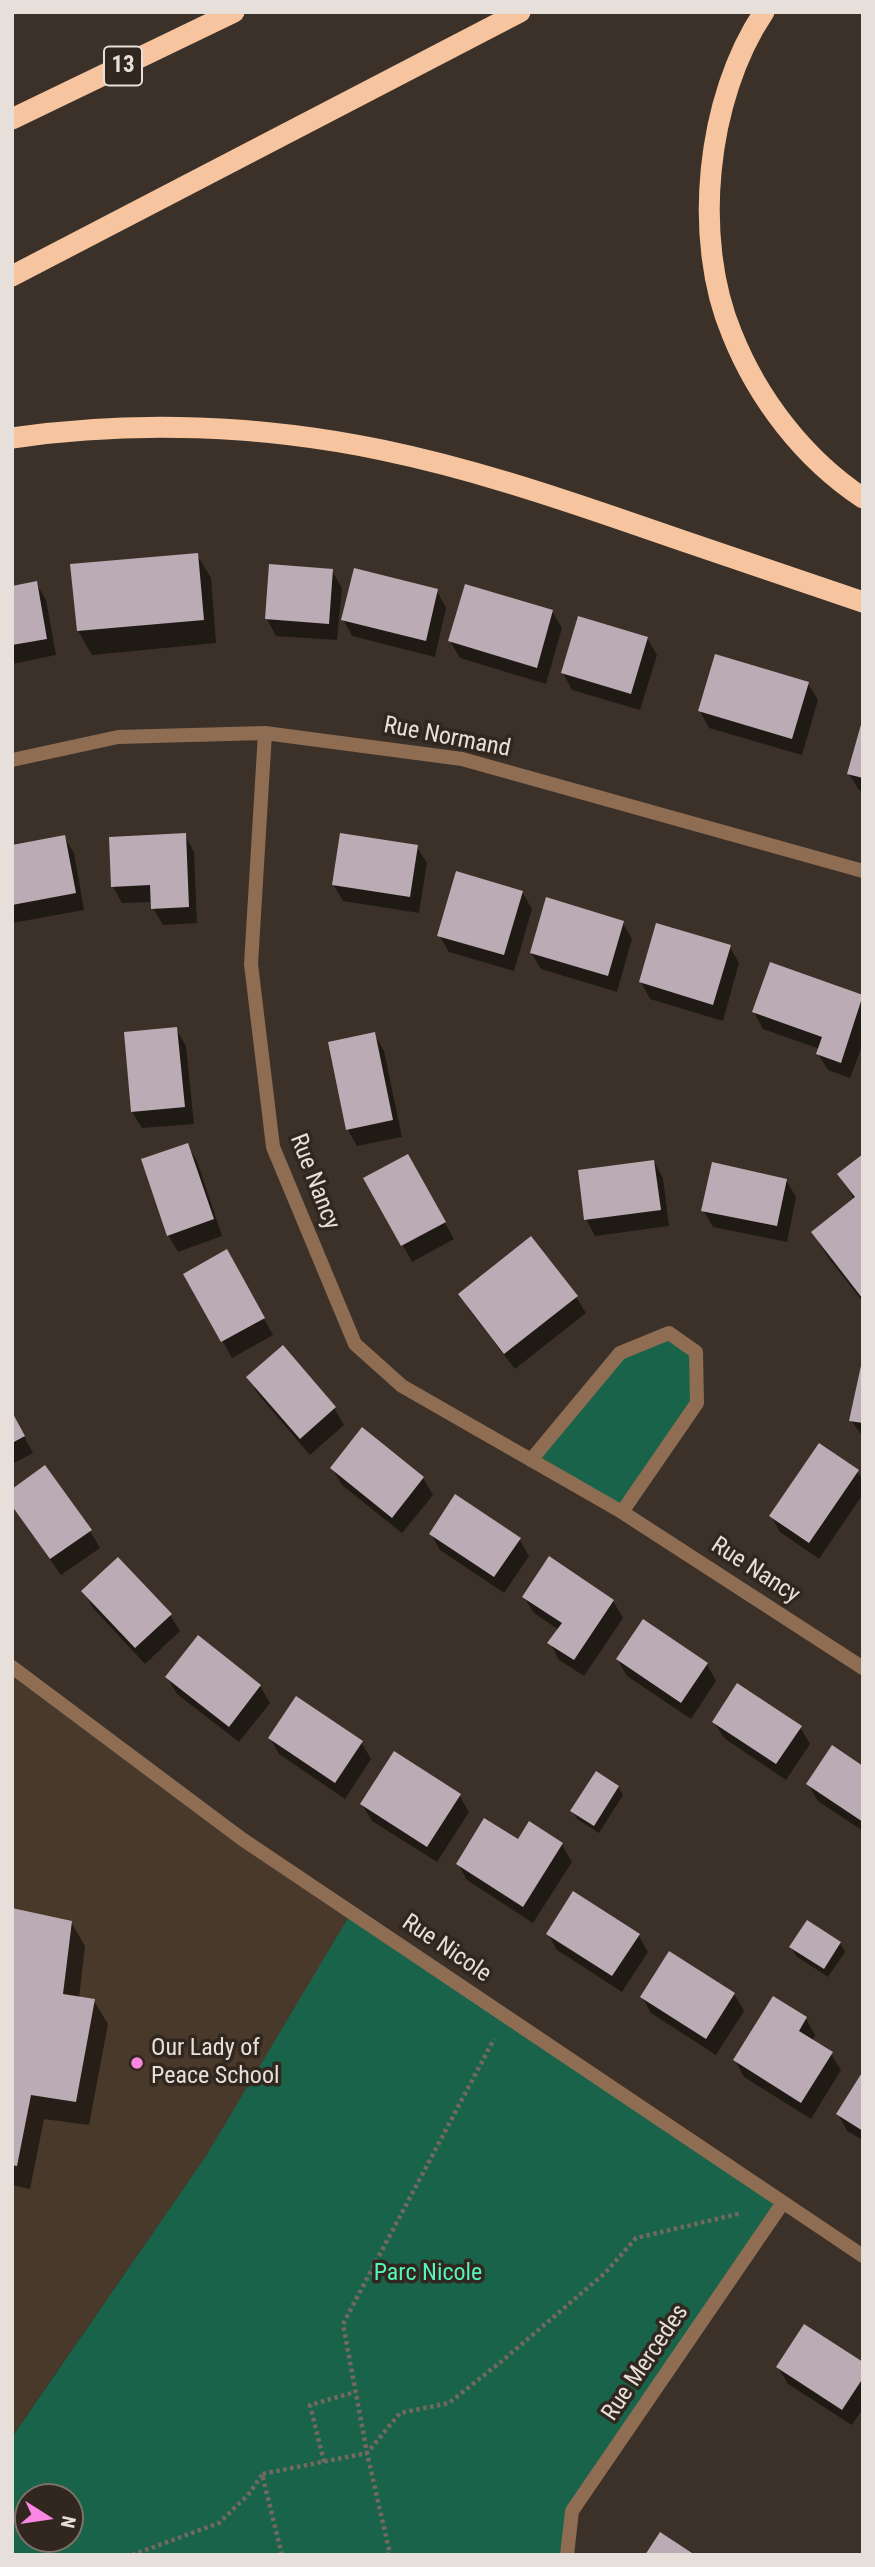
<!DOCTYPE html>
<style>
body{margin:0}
#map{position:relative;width:875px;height:2567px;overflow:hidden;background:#3c3128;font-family:"Roboto Condensed",sans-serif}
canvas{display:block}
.frame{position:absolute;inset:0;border:14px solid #e7e0da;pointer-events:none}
.north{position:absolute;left:14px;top:2483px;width:70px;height:70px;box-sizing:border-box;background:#31271e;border:2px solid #7a7169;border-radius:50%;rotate:102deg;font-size:19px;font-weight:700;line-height:28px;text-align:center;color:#e7e0da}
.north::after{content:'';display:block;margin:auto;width:24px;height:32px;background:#fc86e3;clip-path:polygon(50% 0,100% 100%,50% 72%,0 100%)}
</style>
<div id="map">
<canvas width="875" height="2567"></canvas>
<div class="frame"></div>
<div class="north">N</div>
</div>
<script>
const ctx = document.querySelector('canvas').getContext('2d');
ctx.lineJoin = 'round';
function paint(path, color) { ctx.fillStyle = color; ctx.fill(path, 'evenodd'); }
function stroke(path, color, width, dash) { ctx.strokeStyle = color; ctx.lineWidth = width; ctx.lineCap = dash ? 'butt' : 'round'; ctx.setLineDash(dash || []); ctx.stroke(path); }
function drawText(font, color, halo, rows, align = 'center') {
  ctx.font = font + ' "Roboto Condensed",sans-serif'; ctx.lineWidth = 7; ctx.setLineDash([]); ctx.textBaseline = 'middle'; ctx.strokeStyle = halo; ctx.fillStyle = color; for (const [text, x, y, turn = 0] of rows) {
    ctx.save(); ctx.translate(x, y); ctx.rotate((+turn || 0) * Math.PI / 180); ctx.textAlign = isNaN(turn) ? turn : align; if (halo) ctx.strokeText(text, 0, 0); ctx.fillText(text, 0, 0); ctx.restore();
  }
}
const built = new Path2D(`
 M12 1667 351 1913 319 1971 206 2156 12 2436Z`);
const green = new Path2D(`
 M669 1333 696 1352 697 1403 622 1512 531 1460 620 1353Z
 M351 1913 782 2204 572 2511 567 2555H12V2437L206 2156ZM28 2497H70V2539H28Z`);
const shadow = new Path2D(`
 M197 555 211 578 216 643 92 655 78 631Z
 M332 571 342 588 337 640 276 636 267 619Z
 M36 583 46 600 56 655 12 664V588Z
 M437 591 446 608 435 657 352 636 343 619Z
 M552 611 562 628 546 684 460 658 450 641Z
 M647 638 657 655 640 710 572 690 563 673Z
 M808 684 818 700 802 755 709 728 700 711Z
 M863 725V792L859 790 849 774Z
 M185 835 194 852 197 923 163 925 153 908V902L122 903 113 887Z
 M64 837 74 853 84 910 12 923V846Z
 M417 847 427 863 419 913 343 901 333 884Z
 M522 892 532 909 514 971 449 952 439 935Z
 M622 922 632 939 617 992 541 969 531 953Z
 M730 947 739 963 723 1021 650 999 641 982Z
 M771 964 863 997V1043L850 1078 828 1070 818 1054 820 1049 763 1029 754 1012Z
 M176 1029 186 1046 194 1124 142 1128 132 1112Z
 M374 1034 384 1051 402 1137 357 1146 348 1130 330 1044Z
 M187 1145 197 1161 222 1236 178 1252 168 1235Z
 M407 1156 454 1239 412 1262 366 1179Z
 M863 1156V1302L827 1256 813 1232 855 1200 839 1174Z
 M654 1162 663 1178 669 1226 595 1236 586 1219Z
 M786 1180 796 1197 787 1242 713 1227 703 1210Z
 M227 1252 273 1335 232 1358 186 1274Z
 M460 1294 576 1297 586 1313 515 1369 470 1311Z
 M863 1364V1437L851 1420Z
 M248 1377 334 1408 344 1425 310 1455 258 1394Z
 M12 1414 33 1453 12 1464Z
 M362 1430 423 1478 433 1495 402 1533 342 1485 332 1468Z
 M857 1471 863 1481V1494L819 1559 780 1532 771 1516Z
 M16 1511 90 1531 100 1548 61 1575Z
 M431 1534 519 1539 529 1556 504 1593 440 1550Z
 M84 1592 170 1615 180 1631 145 1664 93 1608Z
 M524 1597 613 1601 623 1618 584 1676 559 1660 550 1643 559 1630 534 1613Z
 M618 1660 707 1664 716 1681 691 1719 627 1676Z
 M167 1677 260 1686 270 1703 239 1742 177 1694Z
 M714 1722 800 1727 810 1744 786 1780 724 1738Z
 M270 1738 361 1742 371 1759 345 1799 279 1754Z
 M863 1768V1831L818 1801 808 1784Z
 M618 1787 623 1795 599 1833 577 1819 572 1811Z
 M459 1795 469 1812 437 1862 372 1821 362 1804Z
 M530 1824 562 1845 572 1862 533 1923 467 1880 458 1864 518 1842Z
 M12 1910 71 1922 85 1946 79 1998 94 2001 108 2024 89 2125 44 2119 30 2189 12 2185Z
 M548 1934 638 1935 648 1952 622 1992 557 1950Z
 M840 1943 845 1952 828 1977 796 1956 791 1947Z
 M670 1953 734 1994 744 2011 716 2055 651 2013 642 1997Z
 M806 2019 815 2035 812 2041 831 2054 841 2070 811 2119 744 2077 735 2060Z
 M863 2074V2140L847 2131 838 2114Z
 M863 2364V2408L852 2425 788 2384 778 2367Z`);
const building = new Path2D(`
 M198 553 204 620 77 631 70 564Z
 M269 564 333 569 329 624 265 619Z
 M354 568 438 589 426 641 341 620Z
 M37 581 47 639 12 645V586Z
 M465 584 553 610 537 668 448 641Z
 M578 616 648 637 631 694 561 673Z
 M715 654 809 682 792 739 698 711Z
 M862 721 863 722V778L847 774Z
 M186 833 189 907 151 909 150 885 111 887 109 837Z
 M340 833 418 845 410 897 332 885Z
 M65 835 76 893 12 905V845Z
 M456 871 523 891 504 955 437 936Z
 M546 897 624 921 608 976 530 953Z
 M656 923 731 945 713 1005 639 982Z
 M770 962 863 995 841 1063 816 1054 822 1037 752 1012Z
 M177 1027 185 1107 131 1112 124 1032Z
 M375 1032 393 1120 346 1130 328 1042Z
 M188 1143 214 1219 167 1236 141 1159Z
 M408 1154 446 1222 401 1246 363 1178Z
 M863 1154V1299L811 1232 855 1197 837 1174Z
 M654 1160 661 1210 584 1220 578 1170Z
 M712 1162 787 1179 777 1226 701 1211Z
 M531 1236 578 1296 504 1354 458 1294Z
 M227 1249 265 1318 221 1342 183 1274Z
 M283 1345 336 1407 300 1439 246 1377Z
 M862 1361H863V1423L849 1421Z
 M12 1412 25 1436 12 1443Z
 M362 1427 424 1477 392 1518 330 1468Z
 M819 1443 859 1470 809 1543 769 1516Z
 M45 1465 92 1530 50 1559 12 1506V1489Z
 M455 1494 521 1538 494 1577 429 1534Z
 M549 1556 614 1600 574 1660 547 1643 562 1623 522 1597Z
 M118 1557 172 1614 135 1648 81 1591Z
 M643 1619 708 1663 681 1703 616 1659Z
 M198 1635 261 1685 229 1727 165 1677Z
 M737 1683 802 1726 776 1764 712 1722Z
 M296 1696 363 1741 335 1783 268 1738Z
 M832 1745 863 1766V1822L806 1784Z
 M394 1751 461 1794 427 1847 360 1804Z
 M596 1771 619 1786 594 1826 570 1811Z
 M484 1818 518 1839 529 1821 563 1843 523 1907 456 1864Z
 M573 1891 640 1934 612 1976 546 1934Z
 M12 1908 72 1921 63 1994 95 1999 76 2102 31 2095 17 2166 12 2165Z
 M807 1920 841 1942 824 1969 789 1947Z
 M669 1951 735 1993 706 2039 640 1997Z
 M773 1996 807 2017 799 2031 833 2052 801 2103 733 2060Z
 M863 2071V2131L836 2114Z
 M804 2324 863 2362V2378L842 2410 776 2367Z
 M660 2532 695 2555H645Z`);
const path = new Path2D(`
 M324 2462 310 2405 355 2392
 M132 2555 219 2523 248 2495 262 2475
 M282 2555 262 2474 367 2453 400 2413 449 2403 502 2361 605 2273 636 2238 742 2213
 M387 2555 390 2554 367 2453 343 2324 494 2039`);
const minor = new Path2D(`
 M265 733 251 964 273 1147 355 1344 402 1386 622 1512 863 1668
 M12 760 118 737 265 733 462 759 863 871
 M531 1460 620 1353 669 1333 696 1352 697 1403 622 1512
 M12 1667 242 1839 863 2256
 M567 2555 572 2511 782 2204`);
const motorway = new Path2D(`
 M764 12C706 98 692 239 732 334 758 399 804 459 863 498
 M12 119 234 12
 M12 276 520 12
 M12 438C134 420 262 425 382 450 469 468 553 496 637 525 712 551 787 576 863 602`);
const markers = [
 [137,2063,7,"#fc86e3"]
];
const shields = [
 [123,66,38]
];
const shieldNames = [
 ["13",123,66]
];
const streetNames = [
 ["Rue Normand",447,738,11],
 ["Rue Nancy",314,1182,69],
 ["Rue Nancy",755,1571,33],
 ["Rue Nicole",446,1949,34],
 ["Rue Mercedes",646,2363,-56]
];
const poiNames = [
 ["Our Lady of",151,2049],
 ["Peace School",151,2077]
];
const parkNames = [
 ["Parc Nicole",428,2274]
];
paint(built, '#49392b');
paint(green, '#186349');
paint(shadow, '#0007');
paint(building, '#baabb4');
stroke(path, '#736961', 4.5, [3.5, 3.5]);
stroke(minor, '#8f6d53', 14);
stroke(motorway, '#f6c49e', 21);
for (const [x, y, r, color] of markers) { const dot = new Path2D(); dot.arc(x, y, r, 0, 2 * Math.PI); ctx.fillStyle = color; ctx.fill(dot); stroke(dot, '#31271e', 2.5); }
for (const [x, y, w] of shields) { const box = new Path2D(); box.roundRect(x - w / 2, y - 19.5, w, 39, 5); ctx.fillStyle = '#31271e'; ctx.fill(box); stroke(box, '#e7e0da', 2); }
drawText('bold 23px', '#e7e0da', null, shieldNames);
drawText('24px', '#e7e0da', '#31271e', streetNames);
drawText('24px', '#e7e0da', '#31271e', poiNames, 'left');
drawText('24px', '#55f5bb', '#31271e', parkNames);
</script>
